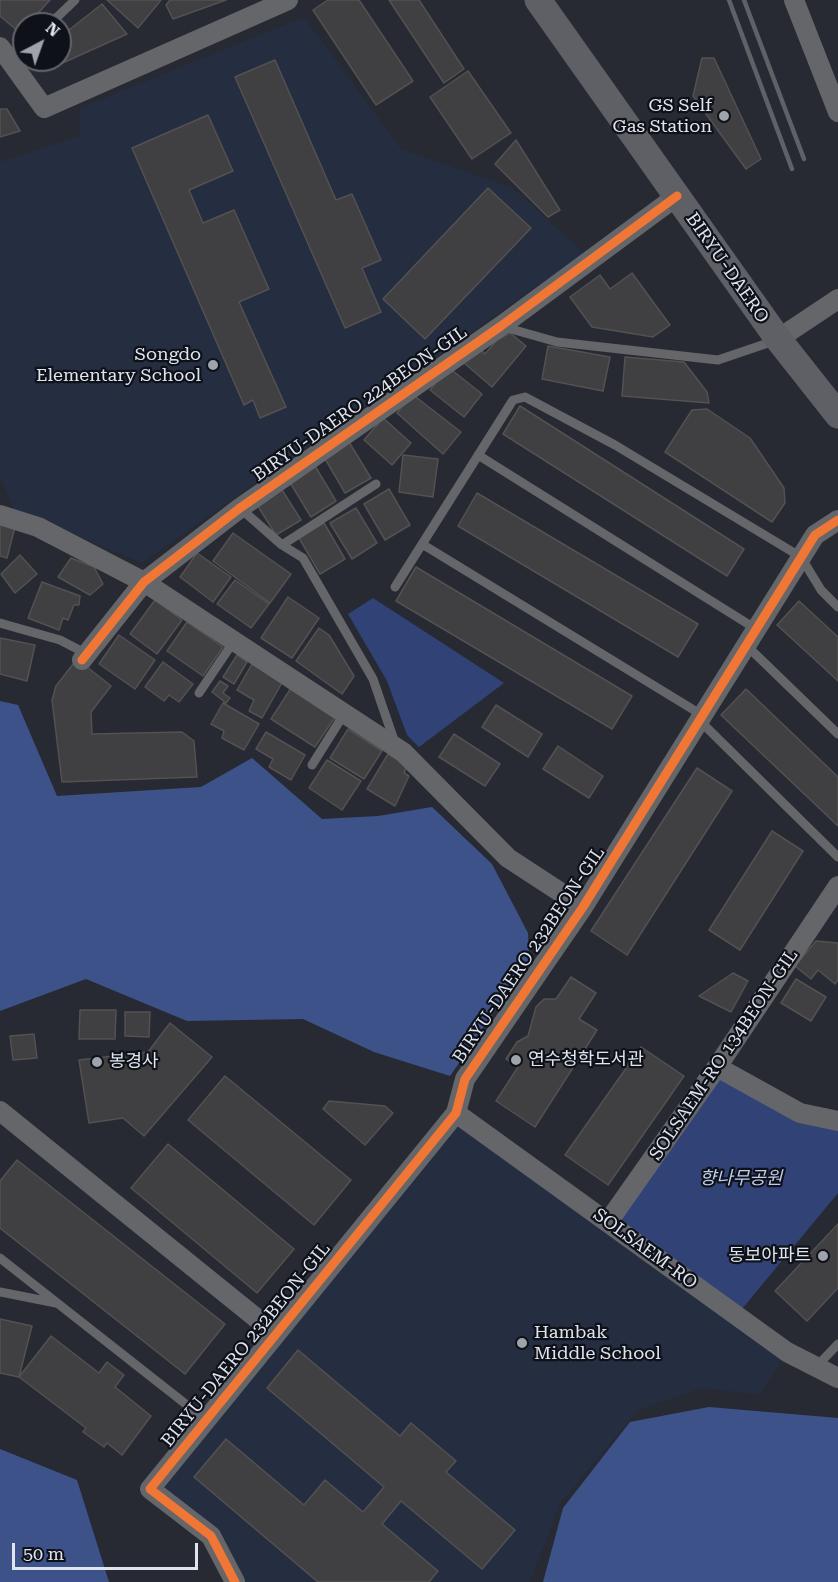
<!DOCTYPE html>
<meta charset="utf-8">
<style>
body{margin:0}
#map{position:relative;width:838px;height:1582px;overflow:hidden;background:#272a32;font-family:"Roboto Serif",serif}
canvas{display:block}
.north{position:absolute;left:12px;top:12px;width:60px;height:60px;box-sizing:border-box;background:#0e1118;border:2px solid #62656e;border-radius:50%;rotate:41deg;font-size:16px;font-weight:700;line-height:24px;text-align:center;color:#dfe4ee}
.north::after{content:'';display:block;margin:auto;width:21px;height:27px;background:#9fa3ac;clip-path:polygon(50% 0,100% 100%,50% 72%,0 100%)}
.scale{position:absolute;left:12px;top:1543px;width:186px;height:27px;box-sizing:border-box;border:3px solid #dfe4ee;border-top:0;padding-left:8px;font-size:18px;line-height:21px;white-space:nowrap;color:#dfe4ee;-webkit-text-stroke:4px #0e1118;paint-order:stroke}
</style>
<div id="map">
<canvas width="838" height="1582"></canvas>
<div class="north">N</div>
<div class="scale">50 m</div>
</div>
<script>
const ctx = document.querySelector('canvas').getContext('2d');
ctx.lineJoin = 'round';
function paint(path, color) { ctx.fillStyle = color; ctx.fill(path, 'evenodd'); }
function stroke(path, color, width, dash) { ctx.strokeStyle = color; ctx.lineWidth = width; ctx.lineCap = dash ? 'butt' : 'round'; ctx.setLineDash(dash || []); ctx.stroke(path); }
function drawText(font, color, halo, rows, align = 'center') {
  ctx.font = font + ' "Roboto Serif","Noto Sans KR",serif'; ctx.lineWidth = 4.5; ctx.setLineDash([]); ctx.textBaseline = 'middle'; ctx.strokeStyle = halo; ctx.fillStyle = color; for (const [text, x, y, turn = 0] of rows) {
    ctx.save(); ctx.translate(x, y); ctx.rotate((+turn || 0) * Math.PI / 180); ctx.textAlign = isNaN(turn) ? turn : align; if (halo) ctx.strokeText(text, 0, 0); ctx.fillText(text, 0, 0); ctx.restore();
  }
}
const built = new Path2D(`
 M304 17 401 149 513 188 584 253 142 563 14 509 0 477V162L79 136 80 108Z
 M456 1113 787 1352 760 1395 702 1388 638 1410 560 1504 530 1582H234L211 1536 150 1489Z`);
const green = new Path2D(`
 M373 598 504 683 419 747 407 735 387 681 348 614Z
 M717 1067 838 1121V1193L737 1315 608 1222Z`);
const forest = new Path2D(`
 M0 701 18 705 57 796 201 787 252 758 322 819 378 816 432 807 492 864 528 933 529 962 450 1076 374 1052 303 1019 187 1021 86 979 0 1011Z
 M709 1407 838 1418V1582H543L563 1508 630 1422Z
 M0 1449 77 1480 109 1582H0Z`);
const building = new Path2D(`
 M0 0H50L28 24H24L20 33 0 16Z
 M107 0H161L138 28Z
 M170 0H226L173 19 166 5Z
 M328 0H359L413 81 376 105 313 10Z
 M389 0H419L464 69 444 83Z
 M102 4 127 34 47 70 39 60H60V37Z
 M702 58H714L761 159 746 169 693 96Z
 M275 60 336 200 352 194 381 260 362 268 381 312 345 328 235 77Z
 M468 71 511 133 472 159 430 97Z
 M0 109H7L20 131 0 137Z
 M208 115 233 171 189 190 203 223 234 210 269 289 239 302 286 407 260 418 253 400 244 405 132 148Z
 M516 140 560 210 548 217 495 164Z
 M488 188 531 228 425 339 383 299Z
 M632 273 670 325 653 337 592 327 570 297 600 275 610 289Z
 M510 333 526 346 492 387 463 362 477 346 485 354 497 340Z
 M548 346 610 357 603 391 542 379Z
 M625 357 684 362 707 392 709 403 622 396Z
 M448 367 482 394 464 417 430 390Z
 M412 394 461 432 443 454 397 413Z
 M520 406 744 549 727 576 503 434Z
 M707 409 750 438 784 488 785 503 772 522 665 452 692 410Z
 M383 418 411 443 392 465 364 440Z
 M349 442 371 478 345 493 324 457Z
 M403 455 438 459 433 497 399 492Z
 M315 466 336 501 311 517 289 481Z
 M279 485 301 520 276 535 254 500Z
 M389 489 410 525 385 540 364 504Z
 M477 493 698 624 678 657 458 526Z
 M356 508 377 543 352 559 330 523Z
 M0 523 15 527 7 558 0 556Z
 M324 523 345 559 320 574 299 538Z
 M233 533 291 574 270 603 213 561Z
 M197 553 231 577 213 602 180 577Z
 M20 555 37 574 15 593 1 574Z
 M71 558 94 567 103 584 90 595 58 577Z
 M416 567 632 696 612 729 396 601Z
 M235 580 269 604 251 628 217 604Z
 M42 582 80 596 79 605H74L68 620 63 618 59 630 28 618Z
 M288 597 319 618 292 658 261 638Z
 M155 600 182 620 157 654 130 634Z
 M799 601 838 637V681L777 625Z
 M187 622 223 647 203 676 167 651Z
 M319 628 329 635 354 676 342 694 296 661Z
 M119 635 155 660 135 689 99 664Z
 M0 638 35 645 27 681 0 674Z
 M237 655 247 662 234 684 223 677Z
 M77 659 111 686 91 712 92 734 182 732 194 741 197 777 62 782 52 700 56 686Z
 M163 662 193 684 179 702 169 695 164 701 145 687Z
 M252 664 283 681 262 718 249 711 254 700 237 690Z
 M220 681 228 686 223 693 230 698 226 703 212 692Z
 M293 685 337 714 315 747 271 719Z
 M746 689 838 777V826L721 715Z
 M223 703 259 724 244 750 222 738 224 731 211 724Z
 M496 705 542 734 528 757 482 727Z
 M348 729 382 751 364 779 330 758Z
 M266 732 305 755 291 780 269 767 273 759 256 749Z
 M454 734 500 764 485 786 439 757Z
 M558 746 603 776 589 798 543 769Z
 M388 754 407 766 404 773 409 776 395 806 367 789Z
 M327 760 361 781 342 810 309 788Z
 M697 768 732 791 627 955 591 931Z
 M772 831 803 851 740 950 709 930Z
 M816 941 838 943V980L835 984 818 970 811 979 795 966Z
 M733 973 748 981 731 1012 699 996Z
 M571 977 596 993 579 1019 597 1030 535 1127 496 1101 518 1067 506 1059 517 1042 528 1036 536 1007 544 999H556Z
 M796 979 826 997 811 1021 781 1003Z
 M80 1010H116L115 1039H79Z
 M125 1012H150L149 1037 125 1036Z
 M170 1023 212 1057 144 1136 123 1118 89 1123 79 1060 148 1052Z
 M34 1034 37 1058 13 1060 10 1036Z
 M641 1047 684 1076 608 1185 565 1155Z
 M225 1076 351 1180 314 1225 188 1120Z
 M329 1101 385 1106 393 1113 365 1145 323 1109Z
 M168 1144 294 1249 257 1293 131 1188Z
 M17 1160 225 1324 185 1374 0 1228V1181Z
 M838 1224V1288L807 1321 775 1291Z
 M0 1319 32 1326 19 1377 0 1373Z
 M51 1336 99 1373 107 1362 124 1375 115 1387 151 1416 122 1455 107 1443 104 1447 83 1432 86 1428 19 1377Z
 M298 1350 400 1436 411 1423 456 1461 446 1472 515 1530 482 1569 401 1501 382 1524 438 1571 429 1582H318L194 1477 226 1439 304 1505 325 1480 363 1512 384 1487 267 1388Z`);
const lane = new Path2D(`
 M50 24 75 0
 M11 63 24 50
 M504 327 557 342 718 360 774 341
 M478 455 756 629
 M240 508 282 545 303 558 373 679 395 743
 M422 544 702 715
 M282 545 376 484
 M395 587 513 400 525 397 615 445 801 557 821 590 838 607
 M0 623 60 640 87 654
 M746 645 838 734
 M199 693 234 641
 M699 720 838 857
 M312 765 344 714
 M0 1258 206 1420
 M0 1292 56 1303
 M816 1367 838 1344`);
const street = new Path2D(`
 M794 0 838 112
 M0 47 44 108 288 0
 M778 339 838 299
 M0 515 38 527 144 582 403 752 508 858 583 907
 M82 660 144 582 240 508 501 326 677 196
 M717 1067 800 1113 838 1121
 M0 1111 276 1334
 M456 1113 787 1352 838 1378
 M608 1222 717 1067 838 886
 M235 1582 211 1536 150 1489 456 1113 465 1079 583 907 815 535 838 520`);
const secondary = new Path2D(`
 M538 0 778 339 838 415`);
const rail = new Path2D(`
 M729 0 792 169
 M744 0 804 159`);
const cycleway = new Path2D(`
 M82 660 144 582 240 508 501 326 677 196
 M235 1582 211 1536 150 1489 456 1113 465 1079 583 907 815 535 838 520`);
const markers = [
 [724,116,6,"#9fa3ac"],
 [213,365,6,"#9fa3ac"],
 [516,1060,6,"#9fa3ac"],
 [97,1062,6,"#9fa3ac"],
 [823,1256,6,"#9fa3ac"],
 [522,1343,6,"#9fa3ac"]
];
const poiNames = [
 ["GS Self",712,106],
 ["Gas Station",712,127],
 ["Songdo",201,355],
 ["Elementary School",201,376],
 ["연수청학도서관",528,1060,"left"],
 ["봉경사",109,1062,"left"],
 ["동보아파트",811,1256],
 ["Hambak",534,1333,"left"],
 ["Middle School",534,1354,"left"]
];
const streetNames = [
 ["BIRYU-DAERO",727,268,55],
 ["BIRYU-DAERO 224BEON-GIL",360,404,-35],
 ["BIRYU-DAERO 232BEON-GIL",529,955,-56],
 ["SOLSAEM-RO 134BEON-GIL",724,1055,-56],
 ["SOLSAEM-RO",645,1249,36],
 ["BIRYU-DAERO 232BEON-GIL",246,1345,-51]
];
const parkNames = [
 ["향나무공원",741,1179]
];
paint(built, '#252d40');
paint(green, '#314277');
paint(forest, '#3e528a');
paint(building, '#403f41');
stroke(building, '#535152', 1.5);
stroke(lane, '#656669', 9);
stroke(street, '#656669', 20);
stroke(secondary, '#5e6065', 27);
stroke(rail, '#5e6166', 4.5);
stroke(cycleway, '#f07635', 9);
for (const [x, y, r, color] of markers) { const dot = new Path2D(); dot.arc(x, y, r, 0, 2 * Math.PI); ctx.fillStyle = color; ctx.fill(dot); stroke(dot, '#0e1118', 2); }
drawText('18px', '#dfe4ee', '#0e1118', poiNames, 'right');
drawText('18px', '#dfe4ee', '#0e1118', streetNames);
drawText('italic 18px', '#bdccf1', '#0e1118', parkNames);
</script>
